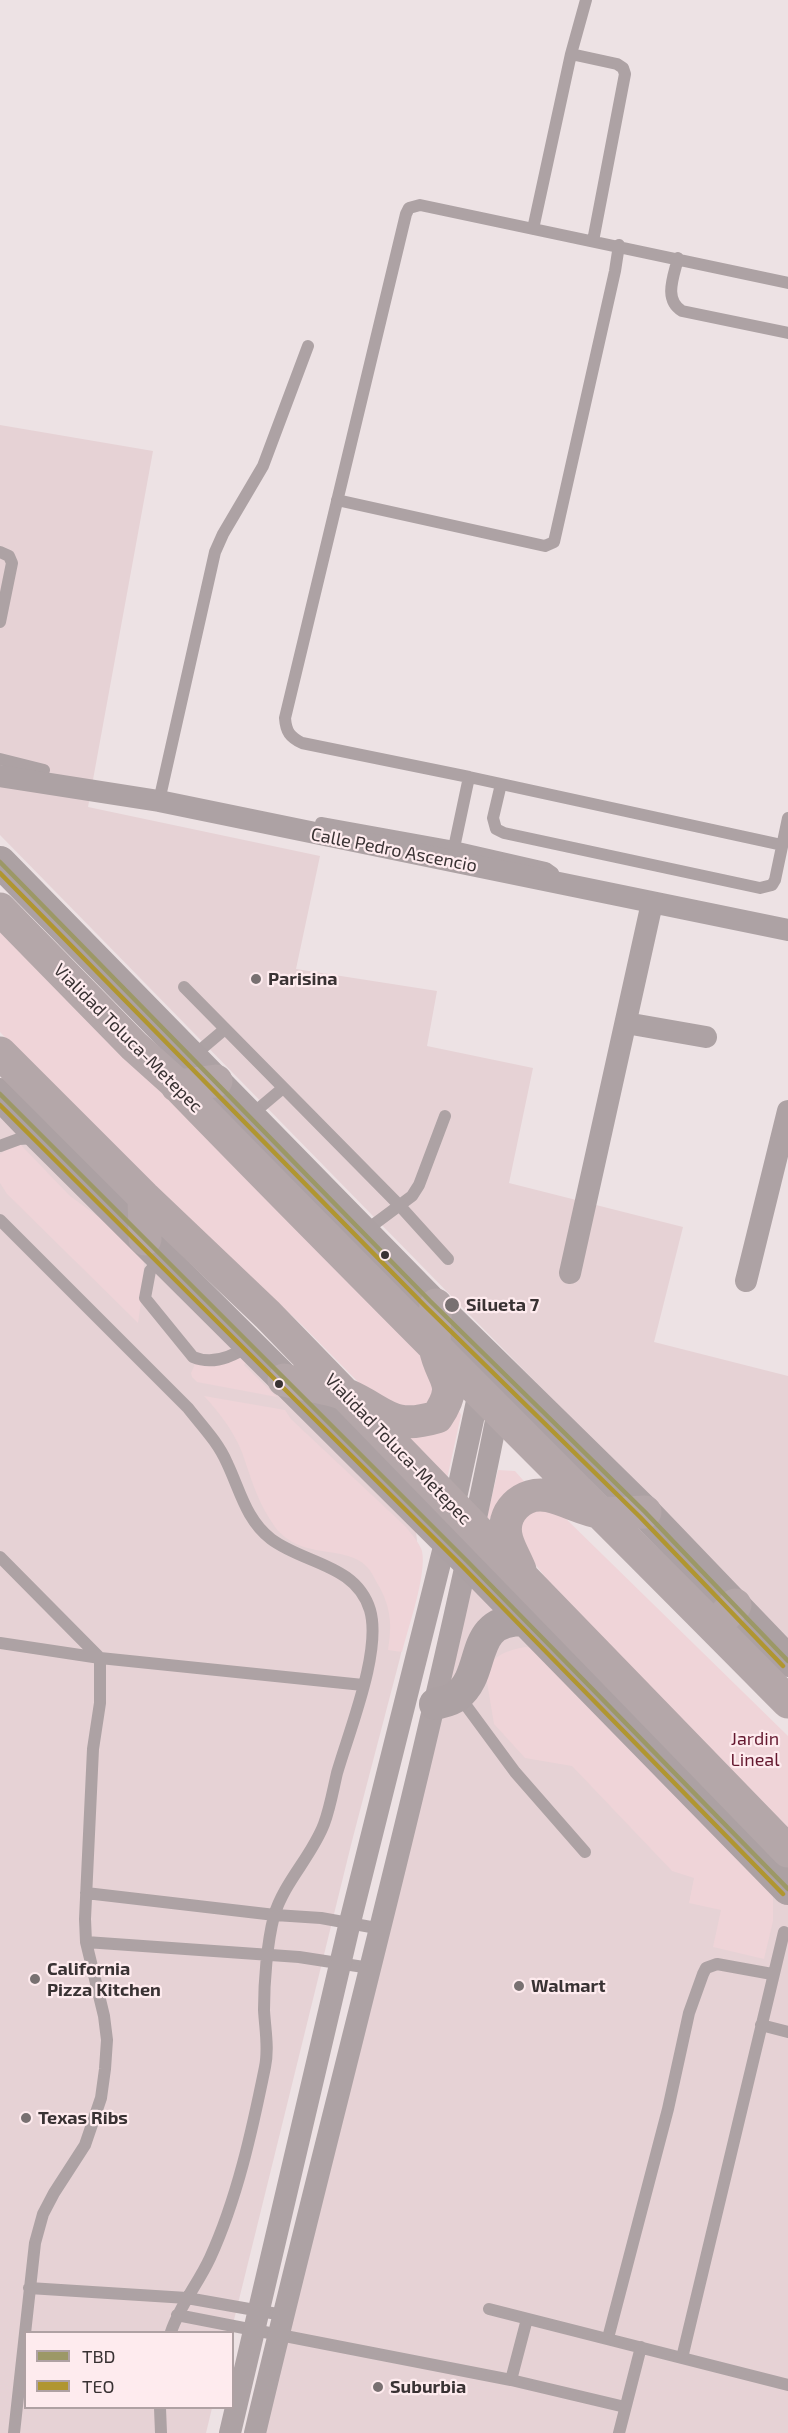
<!DOCTYPE html>
<style>
body{margin:0}
#map{position:relative;width:788px;height:2433px;overflow:hidden;background:#ede2e4;font-family:"Exo 2",sans-serif}
canvas{display:block}
.legend{position:absolute;left:24px;top:2331px;width:210px;height:78px;box-sizing:border-box;background:#feebee;border:2px solid #afa1a3;margin:0;padding:8px 10px;list-style:none;font-size:18px;color:#393233}
.legend li{display:flex;align-items:center;gap:12px;height:30px}
.legend b{width:30px;border:2px solid #afa1a3}
</style>
<div id="map">
<canvas width="788" height="2433"></canvas>
<ul class="legend">
<li><b style="height:8px;background:#9c9866"></b>TBD</li>
<li><b style="height:8px;background:#b09631"></b>TEO</li>
</ul>
</div>
<script>
const ctx = document.querySelector('canvas').getContext('2d');
ctx.lineJoin = 'round';
function paint(path, color) { ctx.fillStyle = color; ctx.fill(path, 'evenodd'); }
function stroke(path, color, width, dash) { ctx.strokeStyle = color; ctx.lineWidth = width; ctx.lineCap = dash ? 'butt' : 'round'; ctx.setLineDash(dash || []); ctx.stroke(path); }
function drawText(font, color, halo, rows, align = 'center') {
  ctx.font = font + ' "Exo 2",sans-serif'; ctx.lineWidth = 4.5; ctx.setLineDash([]); ctx.textBaseline = 'middle'; ctx.strokeStyle = halo; ctx.fillStyle = color; for (const [text, x, y, turn = 0] of rows) {
    ctx.save(); ctx.translate(x, y); ctx.rotate((+turn || 0) * Math.PI / 180); ctx.textAlign = isNaN(turn) ? turn : align; if (halo) ctx.strokeText(text, 0, 0); ctx.fillText(text, 0, 0); ctx.restore();
  }
}
const built = new Path2D(`
 M0 425 153 451 88 807 320 856 296 969 437 991 427 1046 533 1068 509 1183 683 1227 654 1342 788 1376V1640L0 835Z
 M0 1101 415 1520 419 1563 400 1658 352 1841 231 2332H26V2408H212L206 2433H0Z
 M469 1571 788 1894V2433H258Z`);
const green = new Path2D(`
 M0 932 420 1350 437 1375 434 1400 408 1415 368 1392 302 1325 74 1110 0 1032Z
 M14 1144 21 1145 70 1196 126 1237 144 1259 143 1288 138 1323 7 1194 0 1183V1154Z
 M200 1353 210 1360 247 1354 250 1358 244 1365 277 1397 197 1382 192 1377 191 1373Z
 M204 1396 285 1410 291 1419 406 1527C411 1534 419 1542 422 1551 427 1574 408 1628 402 1652L388 1650C392 1626 391 1609 380 1588 376 1582 373 1574 368 1568 347 1543 302 1562 275 1527 260 1506 253 1485 245 1461 238 1437 221 1414 204 1396Z
 M455 1402 461 1415 447 1479 397 1435Z
 M498 1470 515 1471 530 1488 502 1502 485 1525Z
 M536 1506 558 1511 788 1736V1830L568 1607 522 1547 517 1516Z
 M525 1647 534 1648 773 1893V1921L764 1959 713 1947 721 1910 689 1903 694 1878 672 1871 572 1766 525 1758 494 1724 485 1670C494 1655 508 1650 525 1647Z`);
const service = new Path2D(`
 M571 54 617 64 623 68 625 74 593 241
 M533 229 571 54 586 0
 M678 258C674 276 663 299 682 311L788 333
 M337 500 545 546 554 542 615 271 619 245
 M0 552 9 556 12 563 0 622
 M0 759 44 770
 M469 777 302 743C290 737 286 732 285 718L406 214 409 208 420 205 788 283
 M501 784 493 818 496 829 504 833 760 888 772 885 775 880 788 818
 M159 801 215 552 223 534 263 466 308 346
 M321 823 454 847 546 868 553 873 555 880
 M451 862 469 777 782 845
 M184 987 400 1206 448 1259
 M192 1057 225 1029
 M251 1115 283 1088
 M0 1146 19 1139 36 1138
 M0 1220 188 1408C202 1426 218 1442 227 1463 240 1490 246 1520 271 1539 304 1564 356 1564 370 1610 382 1651 349 1731 337 1773 333 1790 330 1808 324 1824 312 1856 284 1882 274 1916 267 1943 264 1982 264 2010 265 2029 269 2048 265 2067 252 2131 237 2199 210 2258 198 2284 180 2305 171 2332
 M365 1231 412 1196 419 1185 445 1116
 M162 1257 150 1271 145 1298 193 1357C212 1365 232 1357 248 1346
 M0 1557 100 1658V1703L93 1749 85 1919 86 1942 104 2016 107 2040 105 2069 101 2098 85 2145 54 2193 43 2214 35 2243 14 2433
 M0 1643 100 1658 363 1685
 M459 1696 515 1772 585 1852
 M86 1893 275 1915 321 1918 382 1929
 M86 1942 299 1957 370 1968
 M761 2025 788 2032
 M29 2288 187 2298 283 2315
 M489 2309 788 2385
 M177 2315 511 2380 625 2407
 M608 2338 668 2109 689 2013 703 1974 706 1968 717 1964 772 1974
 M682 2358 784 1932
 M511 2380 527 2319
 M160 2408 161 2433
 M619 2433 641 2347`);
const minor = new Path2D(`
 M0 776 159 801 788 930
 M626 1023 706 1037
 M570 1273 652 903
 M746 1281 788 1111
 M230 2433 350 1922 454 1507 479 1392
 M255 2433C336 2092 430 1755 498 1411`);
const secondary = new Path2D(`
 M0 862 430 1301 645 1512 788 1661
 M0 1094 41 1137 467 1561 788 1889
 M435 1704C443 1702 451 1701 457 1696 488 1672 467 1620 523 1620`);
const trunk = new Path2D(`
 M0 909 134 1046 173 1081C376 1291 584 1495 788 1702
 M0 1053 144 1197 268 1315 788 1851
 M177 1086 216 1081
 M144 1197 145 1239
 M284 1380C304 1385 328 1387 347 1395 386 1412 390 1431 437 1417 461 1381 441 1381 435 1347 433 1334 435 1319 436 1305
 M520 1570C516 1560 510 1550 507 1540 499 1513 523 1490 549 1496 567 1500 585 1511 603 1513 616 1514 631 1513 645 1512
 M714 1627 735 1605`);
const bus1 = new Path2D(`
 M0 862 430 1301 645 1512 788 1661
 M0 1094 467 1561 788 1889`);
const bus2 = new Path2D(`
 M0 873 425 1306 640 1517 783 1666
 M0 1105 462 1566 783 1894`);
const markers = [
 [256,979,6,"#787071"],
 [385,1255,5,"#393233"],
 [452,1305,8,"#787071"],
 [279,1384,5,"#393233"],
 [35,1979,6,"#787071"],
 [519,1986,6,"#787071"],
 [26,2118,6,"#787071"],
 [378,2387,6,"#787071"]
];
const streetNames = [
 ["Calle Pedro Ascencio",394,850,11],
 ["Vialidad Toluca-Metepec",128,1038,45],
 ["Vialidad Toluca-Metepec",398,1449,46]
];
const poiNames = [
 ["Parisina",268,979],
 ["Silueta 7",466,1305],
 ["California",47,1969],
 ["Pizza Kitchen",47,1990],
 ["Walmart",531,1986],
 ["Texas Ribs",38,2118],
 ["Suburbia",390,2387]
];
const parkNames = [
 ["Jardin",755,1739],
 ["Lineal",755,1760]
];
paint(built, '#e6d2d5');
paint(green, '#efd4d8');
stroke(service, '#ada2a4', 12);
stroke(minor, '#ada2a4', 22);
stroke(secondary, '#aca1a3', 32);
stroke(trunk, '#b4a7a9', 33);
stroke(bus1, '#9c9866', 4.5);
stroke(bus2, '#b09631', 4.5);
for (const [x, y, r, color] of markers) { const dot = new Path2D(); dot.arc(x, y, r, 0, 2 * Math.PI); ctx.fillStyle = color; ctx.fill(dot); stroke(dot, '#feebee', 2); }
drawText('18px', '#393233', '#feebee', streetNames);
drawText('bold 18px', '#393233', '#feebee', poiNames, 'left');
drawText('18px', '#64182f', '#feebee', parkNames);
</script>
